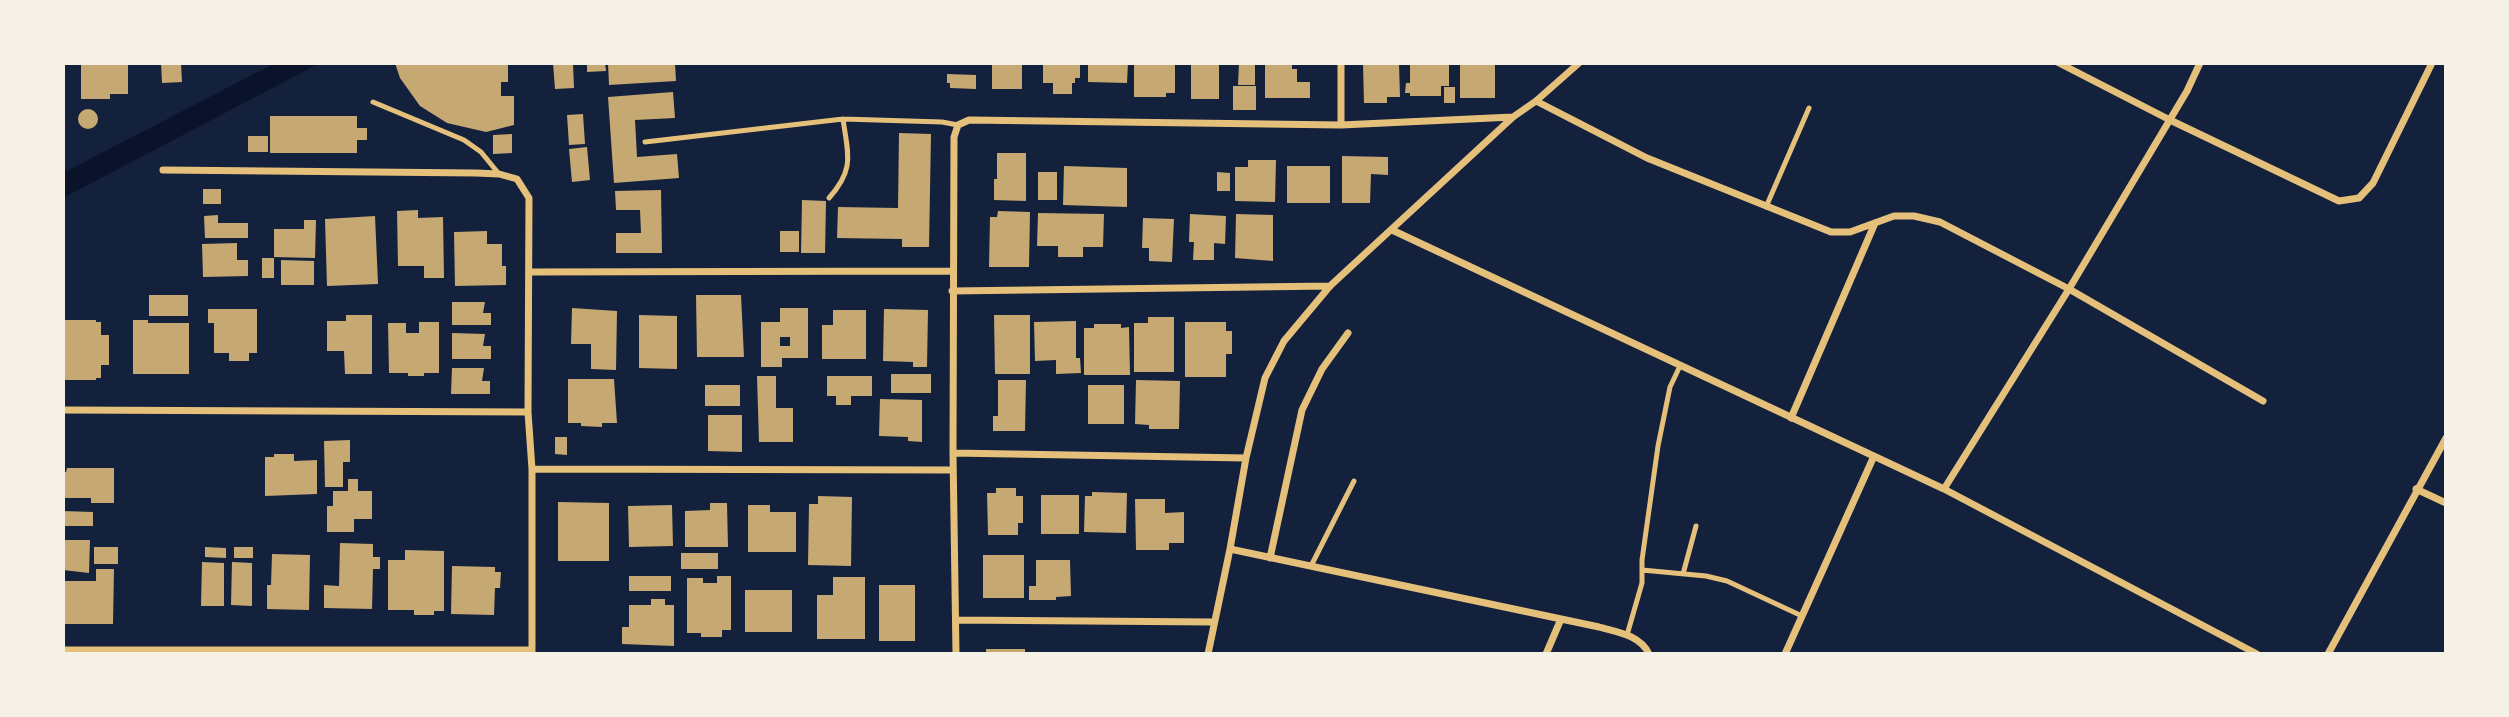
<!DOCTYPE html>
<style>
body{margin:0}
#map{position:relative;width:2509px;height:717px;overflow:hidden;background:#14213d;font-family:Commissioner,sans-serif}
canvas{display:block}
.frame{position:absolute;inset:0;border:65px solid #f6f1e7;pointer-events:none}
</style>
<div id="map">
<canvas width="2509" height="717"></canvas>
<div class="frame"></div>
</div>
<script>
const ctx = document.querySelector('canvas').getContext('2d');
ctx.lineJoin = 'round';
function paint(path, color) { ctx.fillStyle = color; ctx.fill(path, 'evenodd'); }
function stroke(path, color, width, dash) { ctx.strokeStyle = color; ctx.lineWidth = width; ctx.lineCap = dash ? 'butt' : 'round'; ctx.setLineDash(dash || []); ctx.stroke(path); }
const water = new Path2D(`
 M275 63H320L63 198V173Z`);
const building = new Path2D(`
 M81 63H128V94H110V99H81Z
 M161 63H181L182 82 162 83Z
 M395 63H508V82H501V96H514V125L486 132 447 123 420 106 400 78Z
 M553 63H573L574 88 555 89Z
 M587 63H605L606 71 587 72Z
 M608 63H675L676 81 609 85Z
 M992 63H1022V89H992Z
 M1043 63H1080V78H1075V83H1072V94H1053V83H1043Z
 M1088 63H1128L1127 83 1088 82Z
 M1134 63H1175V93H1166V97H1134Z
 M1191 63H1219V99H1191Z
 M1239 63H1255V85H1238Z
 M1265 63H1292V69H1297V82H1310V98H1265Z
 M1363 63H1399L1400 97H1387V103H1364Z
 M1410 63H1449V86H1441V96H1410V93H1405L1406 83H1410Z
 M1460 63H1495V98H1460Z
 M947 74 976 75V89L950 88V83H947Z
 M1233 86H1256V110H1233Z
 M1444 87H1455V103H1444Z
 M673 92 675 118 635 120 637 157 677 154 679 178 614 183 608 97Z
 M78 119a10 10 0 1 1 20 0a10 10 0 1 1-20 0Z
 M583 114 585 144 569 145 567 115Z
 M270 116H357V128H367V140H357V153H270Z
 M899 133 931 134 929 247H902V239L837 238 838 207 898 208Z
 M512 134V153L493 154V135Z
 M248 136H268V152H248Z
 M587 147 590 180 572 182 569 149Z
 M997 153H1026V201L994 200V179H997Z
 M1342 156 1388 157V175L1371 174 1370 203H1342Z
 M1248 160H1276L1275 202 1235 201V167H1248Z
 M1064 166 1127 168V207L1063 205Z
 M1287 166H1330V203H1287Z
 M1038 172H1057V200H1038Z
 M1217 172 1230 173V191H1217Z
 M203 189H221V204H203Z
 M661 190 662 253H616V233H641L640 210H616L615 191Z
 M802 200 826 201 825 253H801Z
 M418 210V218L443 217 444 278H424V266H398L397 211Z
 M998 211 1030 212 1029 267H989L990 217H997Z
 M1038 213 1104 214 1103 247H1083V257H1058V246H1037Z
 M1190 214 1226 216 1225 244 1214 243V260H1193L1194 242H1189Z
 M1236 214 1273 215V261L1235 258Z
 M218 215V223H248V238H205L204 216Z
 M375 216 378 284 327 286 325 219Z
 M1143 218 1174 219 1172 262 1149 261V248H1142Z
 M304 220H316L315 258 274 257V229H304Z
 M487 231V244H502V266H506V285L455 286 454 232Z
 M780 231H799V252H780Z
 M237 243V260H248V276L203 277 202 244Z
 M262 258H274V278H262Z
 M281 260 314 261V285H281Z
 M149 295H188V316H149Z
 M696 295H741L744 357H697Z
 M452 302H485L483 313H491V325H452Z
 M572 308 617 311 616 370 591 369V344H571Z
 M780 308H808V358H782V367H761V322H780ZM780 337H790V346H780Z
 M208 309H257V353H249V361H229V353H214V323H208Z
 M884 309 928 310 927 367H913V362L883 361Z
 M833 310H866V359H822V325H833Z
 M346 315H372V374H345L344 351H327V321H346Z
 M639 315 677 316V369L639 368Z
 M994 315H1030V374H995Z
 M1148 317H1174V372H1134V323H1148Z
 M63 320H96V322H101V335H109V365H101V378H96V380H63Z
 M133 320H148V323H189V374H133Z
 M1076 321V358H1080L1081 373 1056 374V360L1035 361 1034 322Z
 M419 322H439V373H424V376H408V373H389L388 323H406V333H419Z
 M1185 322H1226V331H1232V354H1226V377H1185Z
 M1094 324H1121V328L1129 327 1130 375H1084V328H1094Z
 M452 333 485 334 483 346H491V359H452Z
 M452 368H484L482 381H490V394H451Z
 M891 374H931V393H891Z
 M757 376H776V408H793V442H759Z
 M827 376H872V396H851V405H836V396H827Z
 M568 379H614L617 423H602V427L581 426V423H568Z
 M998 380H1026L1025 431H993V416H998Z
 M1136 380 1180 381 1179 429H1149V425L1135 424Z
 M705 385H740V406H705Z
 M1088 385H1124V424H1088Z
 M880 399 922 400V442L908 441V437L879 436Z
 M708 415H742V452L708 451Z
 M555 437H567V455L555 454Z
 M350 440V462H343V487H325L324 441Z
 M274 454H294V461L317 460V494L265 496V457H274Z
 M67 468H114V503H91V498H63V472H66Z
 M348 479H358V491H372V519H354V532H327V506H333V491H348Z
 M996 488H1016V496H1023V523H1018V535H988L987 493H996Z
 M1092 492 1127 493 1126 533 1084 532 1085 496H1092Z
 M1041 495H1079V534H1041Z
 M818 496 852 497 851 566 808 565 809 504H818Z
 M1135 499H1165V513L1184 512V543H1169V550H1136Z
 M558 502 609 503V561H558Z
 M710 503H727L728 547H685V511L710 510Z
 M672 505 673 546 629 547 628 506Z
 M748 505H770V512H796V552H748Z
 M63 511 93 512V526H63Z
 M63 540H90L89 573 63 570Z
 M340 543 373 544V557H380V569H373L372 609 324 608V585L339 586Z
 M94 547H118V564H94Z
 M205 547 226 548V558L205 557Z
 M234 547H253V558H234Z
 M405 550 444 551V611H434V615H414V610H388V560H405Z
 M681 553H718V569H681Z
 M272 554 310 555 309 610 267 609V585H271Z
 M983 555H1024V598H983Z
 M1036 560H1070L1071 596 1056 597V600H1029V586H1036Z
 M202 562 224 563V606H201Z
 M232 562 252 563V606L231 605Z
 M452 566 495 567V572H501L500 588H495L494 615 451 614Z
 M96 569H114L113 624H63V581H96Z
 M629 576H671V591H629Z
 M717 576H731V630H722V637H701V633H687V578H703V583H717Z
 M833 577H865V639H817V595H833Z
 M879 585H915V641H879Z
 M745 590H792V632H745Z
 M651 599H665V605H674V646L622 644V627H629V605H651Z
 M986 649H1025V654H986Z`);
const service = new Path2D(`
 M373 102 464 140 481 152 499 174
 M645 142 843 119 942 122 958 125
 M829 198C855 169 848 155 843 119
 M1766 207 1809 108
 M1311 566 1354 481
 M1642 570 1706 576 1727 581 1802 616
 M1683 574 1696 526
 M1627 635 1642 583V560L1658 446 1670 387 1680 366`);
const minor = new Path2D(`
 M1341 63V125
 M2059 63 2170 120 2339 201 2359 198 2373 183 2432 63
 M1536 101 1647 158 1831 232H1850L1894 216H1914L1940 222 2069 289 2263 401
 M163 170 476 173 499 174 517 179 529 198 528 412 532 469V654
 M1392 230 1944 489 2257 654
 M529 272 952 271
 M952 291 1330 286
 M63 410 528 412
 M1791 418 1875 223
 M953 453 1246 458
 M532 469 953 470
 M1944 489 2069 289 2187 91 2200 63
 M2416 489 2446 503
 M1230 549 1599 627C1617 632 1640 635 1649 654
 M1270 558 1302 410 1322 369 1348 333
 M956 620 1213 622
 M63 650H532
 M956 654 953 453 954 137 958 125 969 120 1341 125 1513 117
 M1208 654 1230 549 1246 458 1265 378 1284 341 1330 286 1513 117 1536 101 1579 63
 M1546 654 1561 619
 M1785 654 1874 456
 M2328 654 2446 438`);
paint(water, '#0b132b');
paint(building, '#c6a872');
stroke(service, '#e5c07b', 5);
stroke(minor, '#e5c07b', 7);
</script>
